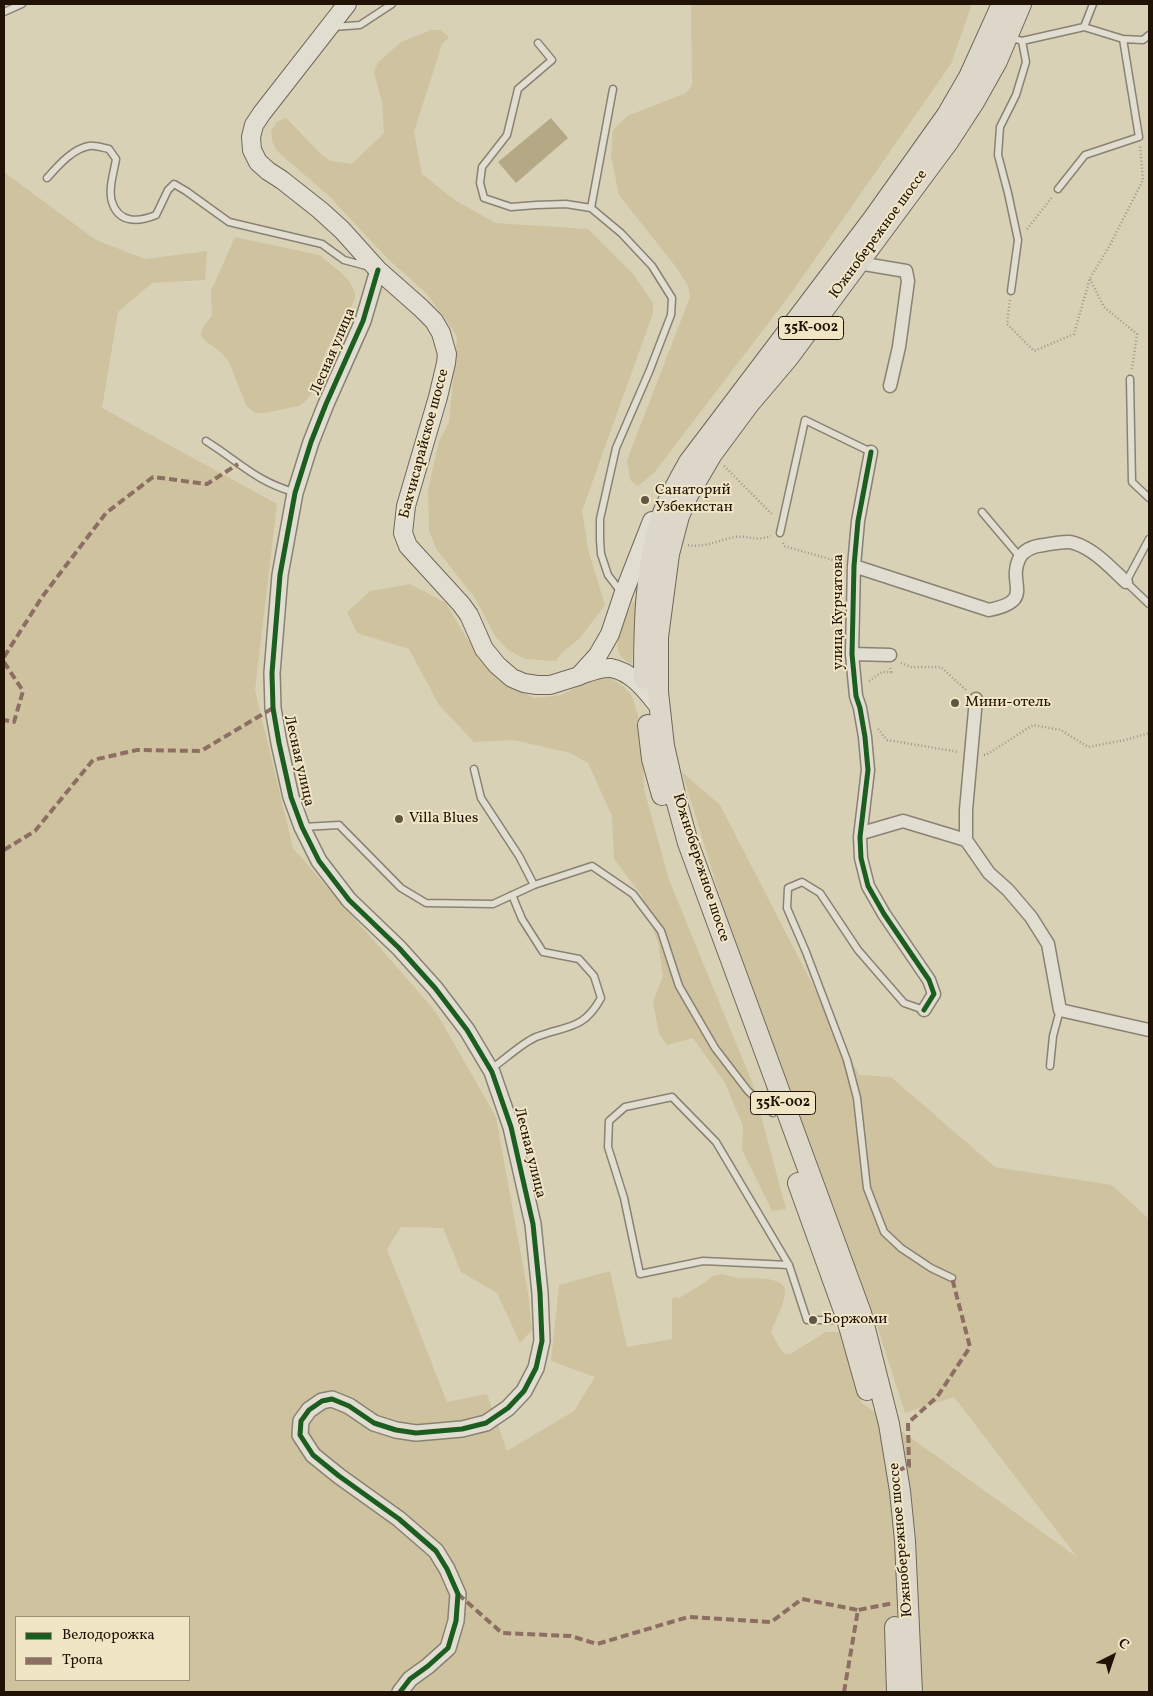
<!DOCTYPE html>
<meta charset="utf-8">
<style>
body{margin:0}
#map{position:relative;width:1153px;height:1696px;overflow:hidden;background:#d9d1b6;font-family:Vollkorn,serif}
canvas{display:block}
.frame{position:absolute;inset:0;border:5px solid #201306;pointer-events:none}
.legend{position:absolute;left:15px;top:1616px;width:175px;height:65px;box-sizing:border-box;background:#f0e6c6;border:1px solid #9d9279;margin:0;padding:6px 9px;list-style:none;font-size:15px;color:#201306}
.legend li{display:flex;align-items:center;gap:10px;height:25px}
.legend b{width:25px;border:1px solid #9d9279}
.north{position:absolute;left:1088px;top:1631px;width:50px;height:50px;-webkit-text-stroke:4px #f0e6c6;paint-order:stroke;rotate:41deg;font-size:14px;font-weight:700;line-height:20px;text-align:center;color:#201306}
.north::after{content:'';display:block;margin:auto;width:18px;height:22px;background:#201306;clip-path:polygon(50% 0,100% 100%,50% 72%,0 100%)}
</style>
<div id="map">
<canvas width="1153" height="1696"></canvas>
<div class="frame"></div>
<ul class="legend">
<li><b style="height:6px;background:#1b5e20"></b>Велодорожка</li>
<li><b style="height:6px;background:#8d6e63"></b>Тропа</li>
</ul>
<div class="north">С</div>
</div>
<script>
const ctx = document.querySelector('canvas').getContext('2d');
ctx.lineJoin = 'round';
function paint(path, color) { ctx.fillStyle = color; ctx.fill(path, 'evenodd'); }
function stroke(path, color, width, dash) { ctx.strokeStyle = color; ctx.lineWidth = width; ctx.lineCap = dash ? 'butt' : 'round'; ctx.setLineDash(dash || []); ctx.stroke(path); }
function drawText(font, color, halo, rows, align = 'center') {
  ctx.font = font + ' Vollkorn,serif'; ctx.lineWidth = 4; ctx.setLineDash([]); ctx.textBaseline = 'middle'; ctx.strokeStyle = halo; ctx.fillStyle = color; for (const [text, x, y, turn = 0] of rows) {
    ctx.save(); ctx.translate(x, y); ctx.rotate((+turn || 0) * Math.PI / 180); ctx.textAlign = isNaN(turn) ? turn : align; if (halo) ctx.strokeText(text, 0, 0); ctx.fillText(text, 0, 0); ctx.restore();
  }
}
const green = new Path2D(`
 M691 4H972L951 64 792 292 654 473 638 486 630 480 627 460 690 297 688 286 676 267 619 195 611 156 613 130 627 116 686 93 692 85Z
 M431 30H441L449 37 442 44 414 132 422 174 456 201 496 223 588 229 634 275 653 303V313L582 511 589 553 605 605 580 638 563 652 556 661 525 659 508 650 495 636 475 598 437 550 429 531 428 491 439 441 449 422 457 338 453 330 426 293 387 258 329 196 277 151 272 141 271 131 277 122 286 118 323 156 331 161 352 164 384 133 382 102 374 72 378 62 401 42Z
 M4 172 96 240 145 259 207 251 205 280 152 283 118 312 102 408 277 504 255 690 293 848 436 1012 496 1117 528 1293 532 1330 520 1343 497 1293 461 1272 443 1228 401 1227 387 1249 447 1402 487 1394 507 1451 574 1411 595 1377 551 1361 559 1285 610 1271 627 1347 672 1339V1300L674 1297 679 1298 707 1281C711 1276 715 1275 721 1274 727 1274 733 1278 740 1278 751 1279 778 1276 784 1287 789 1297 774 1322 771 1332L781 1350 785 1354H790L826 1332H845L861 1402 1077 1557 954 1397 905 1413 875 1320 754 1008 682 772 720 805 859 1075 891 1077 995 1167 1112 1185 1149 1219V1692H4ZM16 1617H189V1680H16Z
 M235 237 319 255 343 274 351 284 355 293V298L353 303C343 321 330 341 323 359 317 375 316 398 298 406L265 413H255L246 405 229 362 222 353 204 340 201 335 202 329 212 315 211 291Z
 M410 584 446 603 467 639 503 681 534 698 561 695 600 676 609 677 623 686 632 696 638 716 643 745 644 789 669 880 752 1082 786 1209 772 1211 742 1150 743 1126 725 1083 693 1038 667 1045 659 1034 653 1002 663 976 658 943 642 896 614 859 612 816 588 763 570 753 514 740 474 742 439 705 409 649 357 633 347 612 370 591Z
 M636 599 632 664C604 653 625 620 633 602Z`);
const water = new Path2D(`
 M551 118 568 138 516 183 498 162Z`);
const path = new Path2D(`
 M1027 229 1053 196
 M1090 279 1104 307 1137 334 1132 369
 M1010 300 1007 324 1034 351 1074 334 1090 278 1110 245 1143 180 1140 146
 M724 466 773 515
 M783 543 784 546 840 562
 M688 545C705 548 719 540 735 537 748 535 755 542 771 536
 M901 663 911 667H941L966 690
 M869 681 882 672H891L890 667
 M878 729 887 740 959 752
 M984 755H986L1033 725 1061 730 1088 747 1125 740 1149 733`);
const service = new Path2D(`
 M4 12 22 4
 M333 27 360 25 392 4
 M1084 27 1123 39 1143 40 1149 35
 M1009 37 1022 41 1084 27 1093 4
 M538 43 552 60 518 89 507 135 482 167 480 183 484 198 511 207 536 205 566 204 591 208 621 233 652 266 672 298 671 315 649 372 616 448 600 519V540L601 554 608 575 621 592
 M47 178C58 166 72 149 89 146 95 145 103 148 109 149L116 159C114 172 108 189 112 202 119 224 139 222 156 215L168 190 174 184 186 191 229 222 322 244 344 260 370 267
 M1058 189 1085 155 1139 137 1123 39
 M591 208 613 89
 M1011 291 1018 240 1008 193 998 155 1000 127 1016 95 1026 62 1022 41
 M1130 379 1132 482 1149 498
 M206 441C238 461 257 482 294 492
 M982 512 1020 557
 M780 533 805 420 871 452
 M1149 539 1126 582 1149 604
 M303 827 339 825 401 888 426 903 493 904 534 885 519 856 481 798 474 769
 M534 885 592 866 633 894 661 931 679 986 715 1048 748 1091 773 1113
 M924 1010 904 1003 858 950 820 893 802 882 788 888 787 908 806 952 847 1060 857 1098 867 1188 884 1232 901 1248 931 1268 952 1278
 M1050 1066 1053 1036 1060 1010
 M491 1069C504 1060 522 1043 536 1037 566 1025 583 1031 601 998L594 976 579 959 543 952 522 919 512 895
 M789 1265 703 1261 640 1274 624 1198 608 1147 609 1121 625 1107 672 1097 716 1142 789 1265 807 1320H843`);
const minor = new Path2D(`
 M858 263 906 271 908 281 899 347 890 386
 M871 452 858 521 854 566 852 654 856 696 860 708 865 737 868 770 860 837 861 858 868 886 884 914 929 980 934 994 924 1010
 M854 566 989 610C1036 600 1007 585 1019 559 1024 549 1033 546 1044 545 1053 544 1066 540 1074 543 1094 549 1111 568 1126 582
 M852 654 890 655
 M976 699 966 810V840L989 873 1008 890 1031 917 1048 944 1060 1010 1149 1030
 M862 833 903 821 966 840`);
const tertiary = new Path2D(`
 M378 270 363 321 326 404 311 442 295 493 280 575 272 673 273 708 279 743 291 797 302 827 319 861 349 900 399 948 435 988 467 1030 492 1072 511 1127 533 1224 540 1293 542 1341 536 1368 524 1391 508 1408 486 1423 462 1429 416 1433 396 1430 374 1423 349 1406 332 1399 322 1401 309 1410 301 1421 300 1435 313 1455 339 1476 399 1519 436 1551 447 1569 458 1594 456 1621 448 1648 428 1666 410 1679 400 1692`);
const secondary = new Path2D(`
 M347 4 262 113 254 125 251 137 252 150 258 162 268 171 282 180 320 210 342 230 378 270 421 308 434 321 441 333 447 354 446 363 438 397 406 506 403 533 408 546 461 604 469 615 484 649 497 665 512 678 524 683 537 685H550L579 676 598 655 610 634 623 595 652 521
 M580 675C589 672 601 667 611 668 633 672 647 692 660 708`);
const trunk = new Path2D(`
 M644 679C644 627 645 574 659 524 666 502 678 482 689 462L873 219 947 115 969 77 1002 4
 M648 725 652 759 662 795
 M798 1183 847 1319 867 1390
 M895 1627 897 1692
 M912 1692 905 1541 900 1491 889 1424 861 1313 688 843 676 799 664 746 658 692V637L669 554 679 516 688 495 712 454 749 404 788 358 948 142 974 102 997 61 1021 4`);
const quiet = new Path2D(`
 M4 657 42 597 106 513 153 477 207 484 238 464
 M4 662 23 691 14 722 4 720
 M4 850 35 831 93 760 137 750 201 751 273 708
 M897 1471 909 1466 908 1423 937 1397 970 1347 952 1278
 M458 1594 502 1633 571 1636 597 1644 688 1617 771 1622 802 1599 858 1610
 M844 1692 858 1610 894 1603`);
const cycleway = new Path2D(`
 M378 270 363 321 326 404 311 442 295 493 280 575 272 673 273 708 279 743 291 797 302 827 319 861 349 900 399 948 435 988 467 1030 492 1072 511 1127 533 1224 540 1293 542 1341 536 1368 524 1391 508 1408 486 1423 462 1429 416 1433 396 1430 374 1423 349 1406 332 1399 322 1401 309 1410 301 1421 300 1435 313 1455 339 1476 399 1519 436 1551 447 1569 458 1594 456 1621 448 1648 428 1666 410 1679 400 1692
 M871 452 858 521 854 566 852 654 856 696 860 708 865 737 868 770 860 837 861 858 868 886 884 914 929 980 934 994 924 1010`);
const markers = [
 [645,500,5,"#615644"],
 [955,703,5,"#615644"],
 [399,819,5,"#615644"],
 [813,1320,5,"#615644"]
];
const shields = [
 [811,328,65],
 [783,1103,65]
];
const shieldNames = [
 ["35К-002",811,328],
 ["35К-002",783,1103]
];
const streetNames = [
 ["Южнобережное шоссе",879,235,-54],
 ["Лесная улица",334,352,-67],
 ["Бахчисарайское шоссе",425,444,-75],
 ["улица Курчатова",839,612,-90],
 ["Лесная улица",298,761,77],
 ["Южнобережное шоссе",700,868,72],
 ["Лесная улица",529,1153,76],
 ["Южнобережное шоссе",902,1540,-95]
];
const poiNames = [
 ["Санаторий",655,491],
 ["Узбекистан",655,508],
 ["Мини-отель",965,703],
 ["Villa Blues",409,819],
 ["Боржоми",823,1320]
];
paint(green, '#cfc39f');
paint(water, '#b4a885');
stroke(service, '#888272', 9);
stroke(minor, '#888272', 15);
stroke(tertiary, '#888272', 18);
stroke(secondary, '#6f685a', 20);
stroke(trunk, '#6f685a', 22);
stroke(path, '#9c978c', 2.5, [1, 2.5]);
stroke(service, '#e1ddd0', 6);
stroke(minor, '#e1ddd0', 12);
stroke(tertiary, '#e1ddd0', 15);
stroke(secondary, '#e1ddd0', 18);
stroke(trunk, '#dcd7c8', 20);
stroke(quiet, '#8d6e63', 4, [8, 4]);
stroke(cycleway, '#1b5e20', 5);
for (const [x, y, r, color] of markers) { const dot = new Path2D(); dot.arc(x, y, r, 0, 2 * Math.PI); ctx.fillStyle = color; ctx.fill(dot); stroke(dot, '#f0e6c6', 2); }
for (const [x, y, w] of shields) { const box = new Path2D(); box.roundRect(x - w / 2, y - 11.5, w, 23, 4); ctx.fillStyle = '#f0e6c6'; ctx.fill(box); stroke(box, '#201306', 1); }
drawText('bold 14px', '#201306', null, shieldNames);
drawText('15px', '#201306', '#f0e6c6', streetNames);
drawText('15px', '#201306', '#f0e6c6', poiNames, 'left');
</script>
